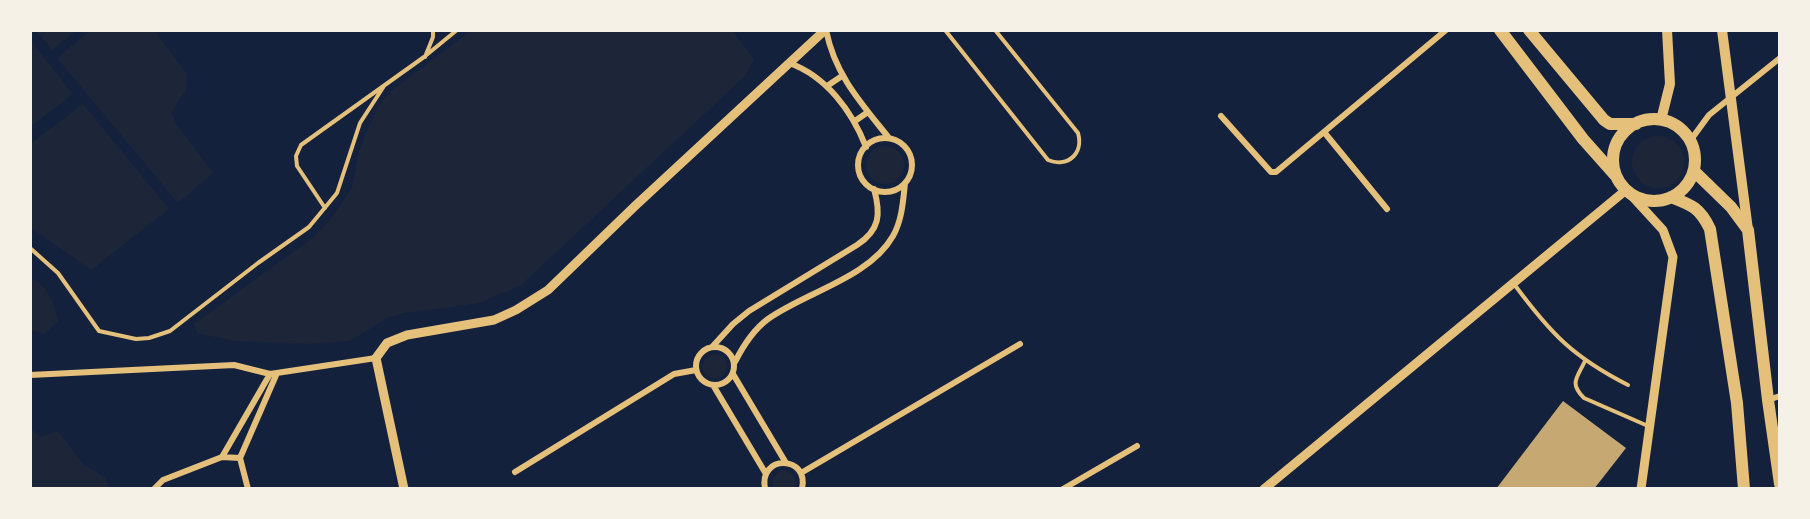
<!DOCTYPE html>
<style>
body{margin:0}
#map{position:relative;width:1810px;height:519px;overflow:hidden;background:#14213d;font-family:"IBM Plex Sans",sans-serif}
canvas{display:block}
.frame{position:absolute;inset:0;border:32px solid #f6f1e7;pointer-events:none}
</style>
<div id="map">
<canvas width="1810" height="519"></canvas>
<div class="frame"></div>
</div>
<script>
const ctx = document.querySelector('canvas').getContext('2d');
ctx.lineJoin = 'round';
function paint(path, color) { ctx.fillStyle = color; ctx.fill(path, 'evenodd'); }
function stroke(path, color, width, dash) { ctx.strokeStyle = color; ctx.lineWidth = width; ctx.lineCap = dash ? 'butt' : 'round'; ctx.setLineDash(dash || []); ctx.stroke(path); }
const green = new Path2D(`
 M36 30H77L52 50Z
 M91 30H154L187 74 186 92 180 98 172 112 175 122 213 173 178 203 57 58Z
 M472 30H732L754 59 746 75 521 285 480 303 405 313 387 318 350 341 312 344 234 341 197 333 194 324 310 240 331 219 352 188 359 151 376 109 391 91Z
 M30 40 73 94 30 127Z
 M83 104 169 209 91 270 30 227V144Z
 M1632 162a26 26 0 1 1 52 0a26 26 0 1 1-52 0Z
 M866 165a19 19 0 1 1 38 0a19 19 0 1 1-38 0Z
 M30 278C48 284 54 304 58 321L44 334 30 330Z
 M703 366a12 12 0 1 1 24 0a12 12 0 1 1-24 0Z
 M30 428 40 437 58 431 83 464 105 478 109 489H30Z
 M781 470C793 470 799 479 794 489L773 488V477Z`);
const building = new Path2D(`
 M1563 401 1626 448 1594 489H1496Z`);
const service = new Path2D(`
 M945 30 1048 160C1067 168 1084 154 1078 133L995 30
 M425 57 433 37V30
 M325 208 297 166 296 156 301 145 424 57 457 30
 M30 248 58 273 99 331 136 339 149 338 170 331 258 263 309 227 337 193 360 123 384 86
 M1514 284C1551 334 1573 357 1628 385
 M1585 361C1577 378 1569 383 1584 398L1648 426`);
const minor = new Path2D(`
 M826 30C835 75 861 103 889 138
 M789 63C826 76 852 111 866 147
 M827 86 842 76
 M1221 116 1271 172H1276L1446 30
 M855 121 868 112
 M1324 132 1387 209
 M858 165a27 27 0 1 1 54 0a27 27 0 1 1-54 0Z
 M1690 141 1709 115 1780 58
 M696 366a19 19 0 1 1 38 0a19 19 0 1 1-38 0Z
 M712 347 733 324 749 311 857 245C880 230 881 214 874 189
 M735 362C743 346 753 330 768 319 806 292 869 278 893 236 902 220 903 202 905 183
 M733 374 786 463
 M30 375 234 365 270 374 376 358
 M713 385 766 474
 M1768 400 1780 396
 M222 457 270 374
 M240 458 277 373
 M240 458 248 489
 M515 472 674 374 696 370
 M801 473 1020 344
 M154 489 163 480 222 457 240 458
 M765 489C758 454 810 455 802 489
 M1063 489 1137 446`);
const tertiary = new Path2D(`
 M1630 194 1663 230 1673 257 1641 489
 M404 489 376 358 387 343 407 335 494 320 516 310 548 290 635 206 825 30
 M1264 489 1626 190`);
const secondary = new Path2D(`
 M1722 30 1748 230
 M1661 120 1670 84 1667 30`);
const primary = new Path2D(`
 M1500 30 1583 139 1615 175
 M1529 30 1604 120 1610 124H1636
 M1613 160a41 41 0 1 1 82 0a41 41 0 1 1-82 0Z
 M1694 171 1731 207 1748 230 1768 400 1780 484
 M1671 197C1692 205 1700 208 1710 229L1737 403 1744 489`);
paint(green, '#1d2539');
paint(building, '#c6a872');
stroke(service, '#e5c07b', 4);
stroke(minor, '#e5c07b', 6);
stroke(tertiary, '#e5c07b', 9);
stroke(secondary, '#e5c07b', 10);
stroke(primary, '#e5c07b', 12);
</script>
